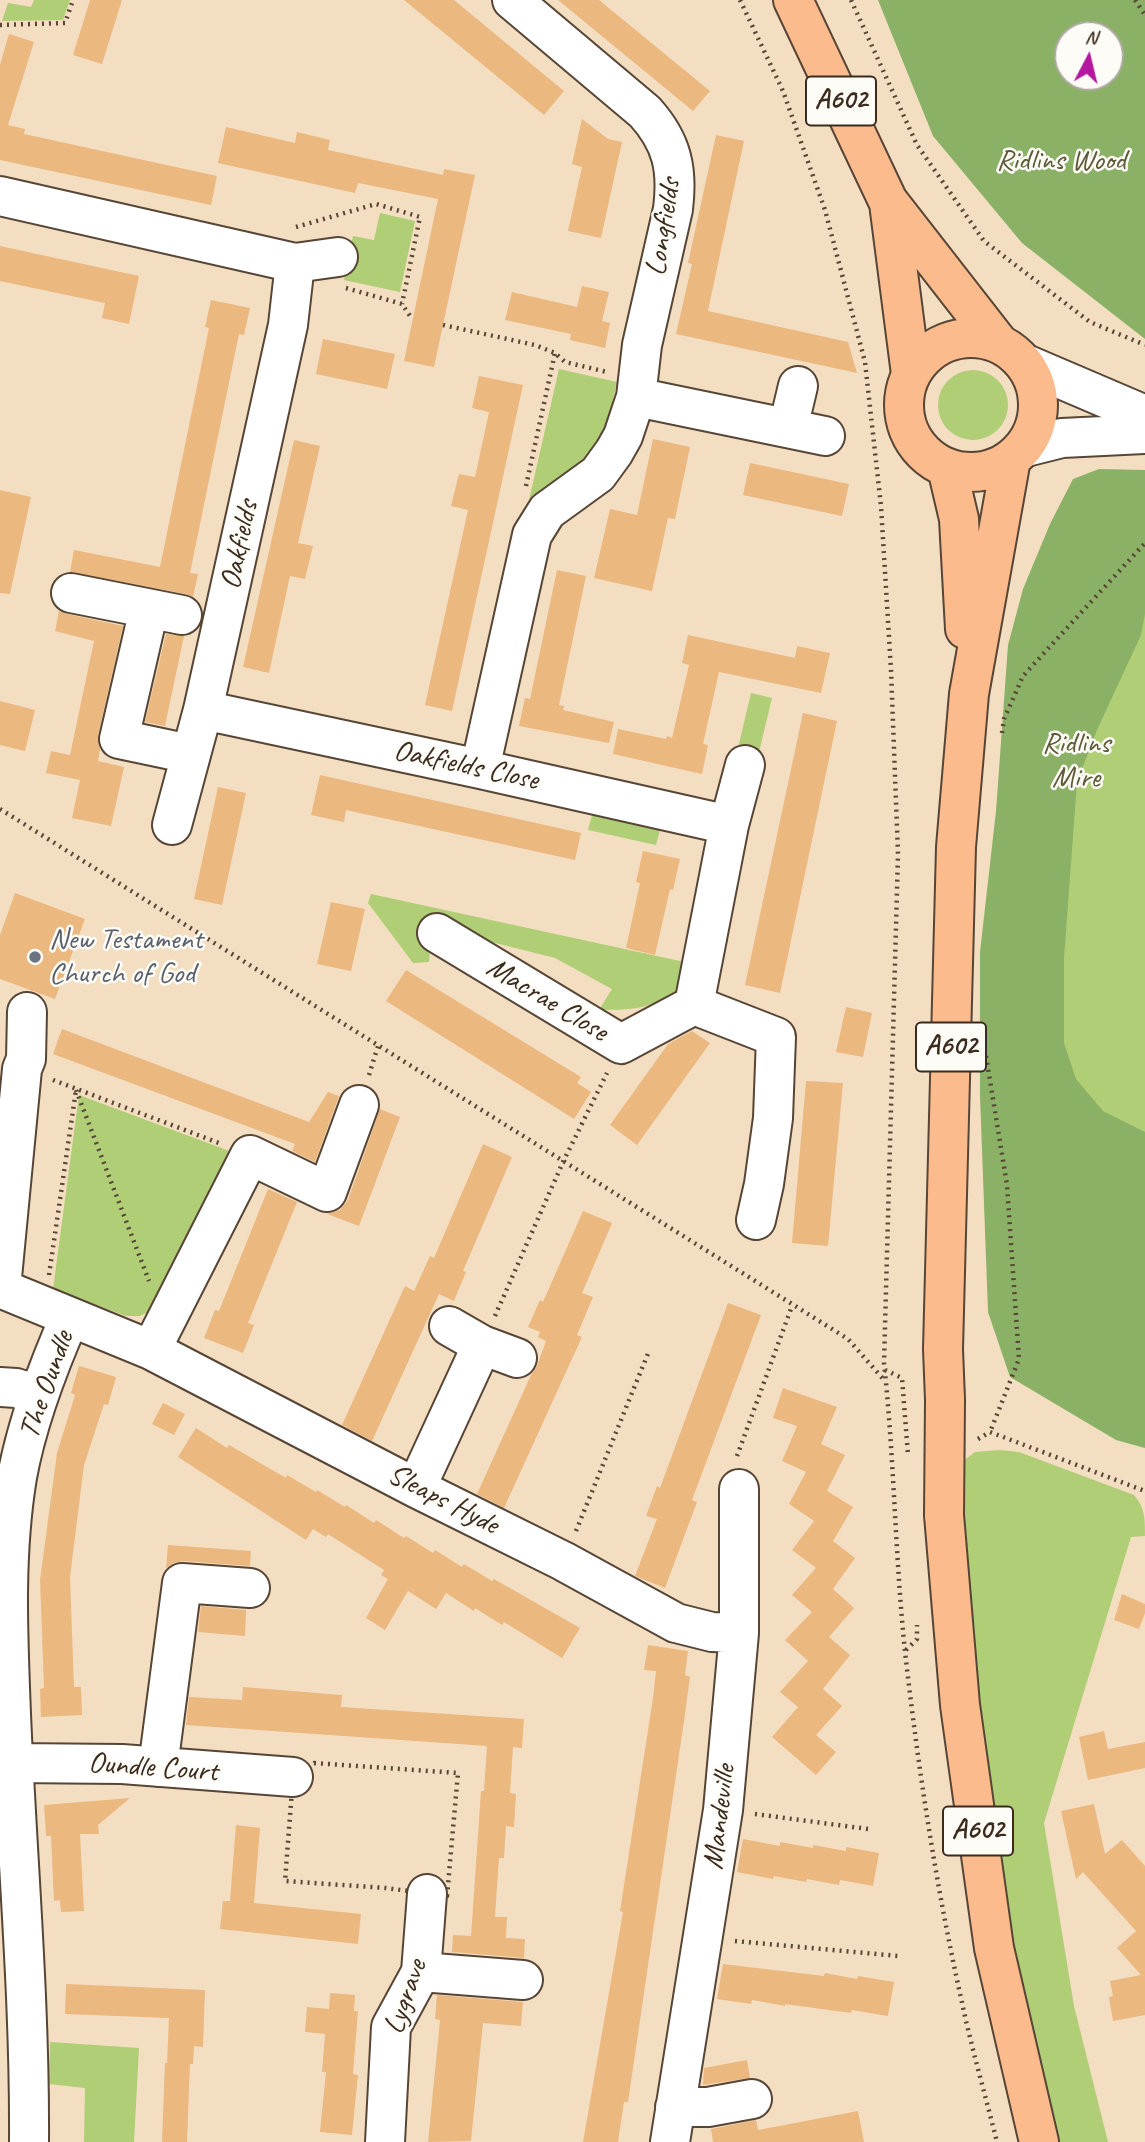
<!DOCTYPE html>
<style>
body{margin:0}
#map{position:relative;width:1145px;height:2142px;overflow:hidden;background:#f4dec1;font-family:Caveat,sans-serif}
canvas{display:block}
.north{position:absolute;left:1054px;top:21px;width:70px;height:70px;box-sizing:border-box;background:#fdfcf7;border:2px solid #afa8a0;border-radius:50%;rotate:7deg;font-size:19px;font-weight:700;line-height:28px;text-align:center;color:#3b2a1e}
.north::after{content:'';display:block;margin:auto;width:24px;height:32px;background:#b5179e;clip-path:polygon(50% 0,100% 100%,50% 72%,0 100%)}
</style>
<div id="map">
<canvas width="1145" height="2142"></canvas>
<div class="north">N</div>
</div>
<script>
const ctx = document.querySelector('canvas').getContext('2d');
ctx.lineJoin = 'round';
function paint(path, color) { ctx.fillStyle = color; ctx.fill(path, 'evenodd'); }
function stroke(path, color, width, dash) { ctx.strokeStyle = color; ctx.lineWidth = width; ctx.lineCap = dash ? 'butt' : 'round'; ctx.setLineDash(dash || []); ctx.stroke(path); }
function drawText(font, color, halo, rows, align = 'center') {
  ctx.font = font + ' Caveat,sans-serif'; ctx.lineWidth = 5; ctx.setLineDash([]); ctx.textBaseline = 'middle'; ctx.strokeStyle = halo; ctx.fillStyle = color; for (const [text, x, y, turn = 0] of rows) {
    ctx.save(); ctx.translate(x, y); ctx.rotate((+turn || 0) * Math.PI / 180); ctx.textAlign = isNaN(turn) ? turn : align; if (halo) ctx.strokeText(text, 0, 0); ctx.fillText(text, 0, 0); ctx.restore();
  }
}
const green = new Path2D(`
 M34 0H70L63 20 2 21 8 3 31 7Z
 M380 213 415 221 400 292 344 280 353 236 374 240Z
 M559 369 617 382 607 424 587 460 529 500Z
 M938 405a35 35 0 1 1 70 0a35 35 0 1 1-70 0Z
 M1145 565V1394L1089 1371 1004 748Z
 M751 693 772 698 759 752 738 748Z
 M593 812 661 826 656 845 588 830Z
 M371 894 689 963 686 985C652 1008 640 1010 599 1010L612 989 555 958 432 927 429 962 413 963 368 903Z
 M79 1095 232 1152 152 1310 140 1316H126L53 1289Z
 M999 1450 1019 1452 1134 1495C1145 1508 1145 1518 1145 1536L1131 1537 1044 1823 1074 2006 1108 2142H1057L1025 2016 998 1865 966 1606 958 1465 975 1452Z
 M50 2042 139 2048 134 2142H84L85 2088 49 2084Z`);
const forest = new Path2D(`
 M878 0H1145V339L1022 243 933 136ZM1110 35V77H1068V35Z
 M1099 469 1145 470V614L1141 635 1097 730 1077 782 1064 958V1043L1076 1079 1103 1111 1145 1132V1448L1116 1440 1010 1377 988 1312 980 1096V952L996 811 1008 645 1023 589 1050 524 1073 479Z`);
const building = new Path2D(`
 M90 0H122L102 64 73 55Z
 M404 0H454L564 91 544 115Z
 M558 0H599L710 91 693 111Z
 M9 34 34 42 8 125 25 129 24 134 217 176 211 205 0 160V65Z
 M582 119 608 139 622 142 601 238 568 231 582 167 572 164Z
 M226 127 295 143 297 132 330 140 328 150 443 175 444 169 475 175 434 367 404 361 438 199 358 183 355 193 218 163Z
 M716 135 744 141 708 311 848 342 857 373 676 334 692 264 688 263Z
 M0 246 139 276 129 324 102 318 105 303 0 281Z
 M582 286 609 292 602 321 610 323 605 348 570 340 571 334 505 320 512 292 577 307Z
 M211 300 250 308 244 335 239 334 190 573 198 574 193 597 186 594 70 572 74 550 160 567 209 328 205 327Z
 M323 339 395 354 387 389 316 374Z
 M479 376 523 385 452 711 425 705 468 510 451 506 459 474 475 477 489 412 472 408Z
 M653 439 690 447 675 519 668 518 652 591 594 578 610 509 637 515Z
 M294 440 320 446 298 543 313 546 305 579 290 576 269 673 243 667Z
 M750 463 849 484 842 516 743 495Z
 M0 490 31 497 10 594 0 593Z
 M557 570 586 576 559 705 564 706 563 710 614 722 609 743 519 726 525 698 530 699Z
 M59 611 67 614 123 626 98 735 100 749 98 761 124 767 111 826 72 818 80 780 46 773 51 751 70 755 94 641 55 631Z
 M166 634 184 636 165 726 145 722Z
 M688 635 795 658 797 646 830 653 821 693 719 672 703 744 708 745 702 774 613 754 618 729 666 739 667 736 672 738 689 665 682 663Z
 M0 701 35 710 25 751 0 745Z
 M803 713 837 721 780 993 745 985Z
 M320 775 581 833 575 860 346 810 344 822 311 815Z
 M218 787 246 793 222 905 194 899Z
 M643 851 680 859 673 890 670 889 655 955 626 948 640 883 636 882Z
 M15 893 85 919 55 999 0 979V935Z
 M331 902 365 909 351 971 317 964Z
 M406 970 581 1077 577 1083 591 1092 574 1119 386 1001Z
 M846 1007 872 1013 863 1057 836 1052Z
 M62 1029 309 1122 328 1092 339 1096 315 1162 292 1151 295 1144 53 1054Z
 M692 1031 710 1043 637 1145 610 1125 668 1044Z
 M806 1081 843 1083 828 1246 792 1243Z
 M380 1109 400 1117 359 1226 327 1214 340 1210 348 1200Z
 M483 1144 512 1157 463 1271 466 1272 454 1301 439 1294 372 1441 342 1425 405 1286 414 1291 430 1256 434 1258Z
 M268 1189 299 1203 297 1202 248 1323 254 1325 243 1353 204 1338 215 1310 219 1311Z
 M583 1211 612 1223 582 1293 593 1297 577 1335 582 1337 504 1508 477 1494 531 1375 537 1366 546 1341 538 1337 540 1332 528 1327 540 1300 543 1302Z
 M728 1303 761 1315 692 1500 697 1502 665 1588 635 1576 657 1519 646 1516 657 1486 660 1488Z
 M79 1366 116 1377 108 1405 104 1404 84 1465 70 1577 74 1687H81L82 1715 41 1717 40 1689 44 1688 40 1580 57 1453 75 1395 71 1393Z
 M783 1388 837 1407 821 1444 845 1455 827 1491 853 1507 833 1541 855 1558 833 1589 854 1608 829 1637 850 1655 823 1689 842 1706 816 1735 836 1752 816 1775 772 1737 798 1707 780 1692 808 1661 785 1640 812 1612 792 1595 816 1568 792 1550 814 1521 789 1504 806 1472 782 1461 797 1426 773 1418Z
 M163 1403 185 1414 174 1435 152 1424Z
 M196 1428 227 1448 229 1445 286 1478 287 1475 316 1492 317 1490 345 1507 346 1505 374 1523 376 1520 404 1538 406 1536 433 1553 435 1550 462 1567 464 1564 492 1581 494 1579 580 1628 562 1658 504 1622 502 1625 475 1608 474 1611 446 1593 436 1609 408 1591 385 1630 366 1618 388 1579 381 1575 384 1570 328 1534 326 1537 313 1529 306 1540 178 1457Z
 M168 1545 251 1551 250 1566 184 1561 173 1563 166 1568Z
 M1122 1594 1145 1604V1613L1139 1629 1114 1620Z
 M201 1606 246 1610 245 1636 198 1632Z
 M648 1645 688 1651 685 1675 690 1677 684 1721 628 2102H624L618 2142H583L623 1912 620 1911 653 1698 656 1671 644 1670Z
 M243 1687 342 1695 341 1707 524 1719 522 1748 513 1747 510 1793 516 1794 514 1827 506 1826 504 1858H499L495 1917H507L506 1938 525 1939 524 1958 452 1952 453 1935 471 1936 481 1791H484L487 1746 186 1725 189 1697 242 1700Z
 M1104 1731 1108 1749 1145 1742V1768L1088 1780 1079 1737Z
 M130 1798 98 1825 99 1834H80L84 1911 61 1912 60 1900 54 1901 51 1836H46L44 1805Z
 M1094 1804 1105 1854 1122 1840 1145 1866V2015L1113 2021 1109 1997 1113 1996 1110 1981 1141 1975 1117 1948 1136 1931 1083 1872 1076 1879 1061 1811Z
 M236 1825 260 1828 254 1903 361 1914 358 1944 220 1929 223 1901H230Z
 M743 1839 780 1846V1842L813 1848V1845L846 1851V1847L879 1853 873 1886 840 1880 839 1885 807 1879 806 1882 774 1876 773 1879 737 1872Z
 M723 1964 824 1976 825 1973 857 1979 858 1976 894 1982 888 2016 852 2010 851 2013 785 2004V2006L752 2000 751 2004 717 1999Z
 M66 1984 205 1990 203 2047 194 2046 193 2064H190L187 2142H162L165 2063H167L169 2018 65 2014Z
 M330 1993 355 1995 354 2011H358L353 2074 358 2075 352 2135 320 2132 326 2072H322L325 2034 305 2032 307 2007 329 2009Z
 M437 1995 523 2002 521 2026 483 2023 471 2141 428 2142 440 2020 435 2019Z
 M747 2060 750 2078 703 2085 704 2068Z
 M858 2111 864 2142H713L711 2129 756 2120 758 2130Z`);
const path = new Path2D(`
 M740 0 783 91 825 210 865 362 881 506 891 670 898 854 884 1363C895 1465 895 1568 907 1669 920 1780 937 1890 961 1998 971 2046 985 2094 997 2142
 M851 0 917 145 984 241 1090 322 1145 345
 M1135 0 1145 15
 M0 25 65 23 73 0
 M296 227 376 204 420 217 402 304
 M346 288 402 304 412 319
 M443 325 535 345 555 353 565 362 607 372
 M526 486 555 353
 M1002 733 1004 719 1023 676 1145 543
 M0 809 848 1339 885 1381
 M986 1056 1007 1185 1019 1359 990 1432
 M369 1075 378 1046
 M53 1080 219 1143
 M76 1090 149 1281
 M49 1275 76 1090
 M495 1316 563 1162 607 1073
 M885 1370 902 1378 908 1455
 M978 1439 990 1432 1145 1491
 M737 1456 792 1306
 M576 1531 649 1351
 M906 1650 917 1639V1625
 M314 1763 458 1773 447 1896 386 1888 285 1881 293 1777Z
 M755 1814 868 1829
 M735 1941 898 1956`);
const minor = new Path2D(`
 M0 196 295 263 288 325 203 710 172 825
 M295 263 338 257
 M1028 365 1145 415
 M636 397 825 436
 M788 428 798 386
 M1026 447 1062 438 1145 434
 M71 593 182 615
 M149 609 119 739 190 754
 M203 710 480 769 729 825
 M480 769 532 535 547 511 598 474 614 452 623 436 636 397 642 345 673 209C678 169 672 142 645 112L512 0
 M437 933 621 1044 694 1005 776 1037 773 1118 764 1184 756 1220
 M694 1005 729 825 745 765
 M0 1288 151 1350 416 1488 563 1561 676 1623 712 1632 739 1633
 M1 1288 22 1069 26 1059 27 1012
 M449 1326 482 1345 517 1358
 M151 1350 250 1155 327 1192 359 1105
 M0 1387 16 1388 39 1395
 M416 1488 482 1345
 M13 1763 122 1764 293 1777
 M158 1767 182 1583 250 1588
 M421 1972 523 1980
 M675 2107H708L752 2099
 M29 2142C30 1999 17 1857 11 1714 8 1635 4 1556 17 1477 27 1422 48 1367 70 1317
 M385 2142 391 2027 421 1972 427 1894
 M670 2142 723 1810 739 1633V1489`);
const highway = new Path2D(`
 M793 0 888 201 997 341
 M889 203 911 374
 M904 405a67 67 0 1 1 134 0a67 67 0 1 1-134 0Z
 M947 468 959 519 965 629
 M945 1400 943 1349 956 847 969 694 1011 459
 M944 1515 960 1705 994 1948 1039 2142`);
const highwayBridge = new Path2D(`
 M944 1515 945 1400`);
const markers = [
 [35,957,7,"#6b7280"]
];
const shields = [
 [841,101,70],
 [951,1047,70],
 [978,1831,70]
];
const shieldNames = [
 ["A602",841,101],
 ["A602",951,1047],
 ["A602",978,1831]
];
const parkNames = [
 ["Ridlins Wood",1061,161],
 ["Ridlins",1076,744],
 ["Mire",1076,778]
];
const streetNames = [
 ["Longfields",664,227,-81],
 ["Oakfields",240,545,-78],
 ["Oakfields Close",466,766,12],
 ["Macrae Close",547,1000,31],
 ["The Oundle",47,1385,-71],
 ["Sleaps Hyde",443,1500,27],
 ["Oundle Court",153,1768,4],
 ["Mandeville",720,1817,-83],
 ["Lygrave",406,1997,-71]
];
const worshipNames = [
 ["New Testament",49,940],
 ["Church of God",49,974]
];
paint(green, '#afce75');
paint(forest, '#8bb166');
paint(building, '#ebb880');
stroke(minor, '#574536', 42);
stroke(highway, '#574536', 42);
stroke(path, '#574536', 4.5, [2, 5]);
stroke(minor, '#fff', 38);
stroke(highway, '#fbbb8c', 38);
stroke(highwayBridge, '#574536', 42, []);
stroke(highwayBridge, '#fbbb8c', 38);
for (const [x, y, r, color] of markers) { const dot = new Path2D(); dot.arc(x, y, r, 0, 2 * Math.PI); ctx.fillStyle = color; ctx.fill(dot); stroke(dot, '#fdfcf7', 2.5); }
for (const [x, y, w] of shields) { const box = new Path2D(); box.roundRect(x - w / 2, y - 24.5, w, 49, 5); ctx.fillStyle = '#fdfcf7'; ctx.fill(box); stroke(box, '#3b2a1e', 2); }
drawText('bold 28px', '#3b2a1e', null, shieldNames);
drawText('30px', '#5e5b38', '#fdfcf7', parkNames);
drawText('30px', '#3b2a1e', '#fdfcf7', streetNames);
drawText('30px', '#5b616d', '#fdfcf7', worshipNames, 'left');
</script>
